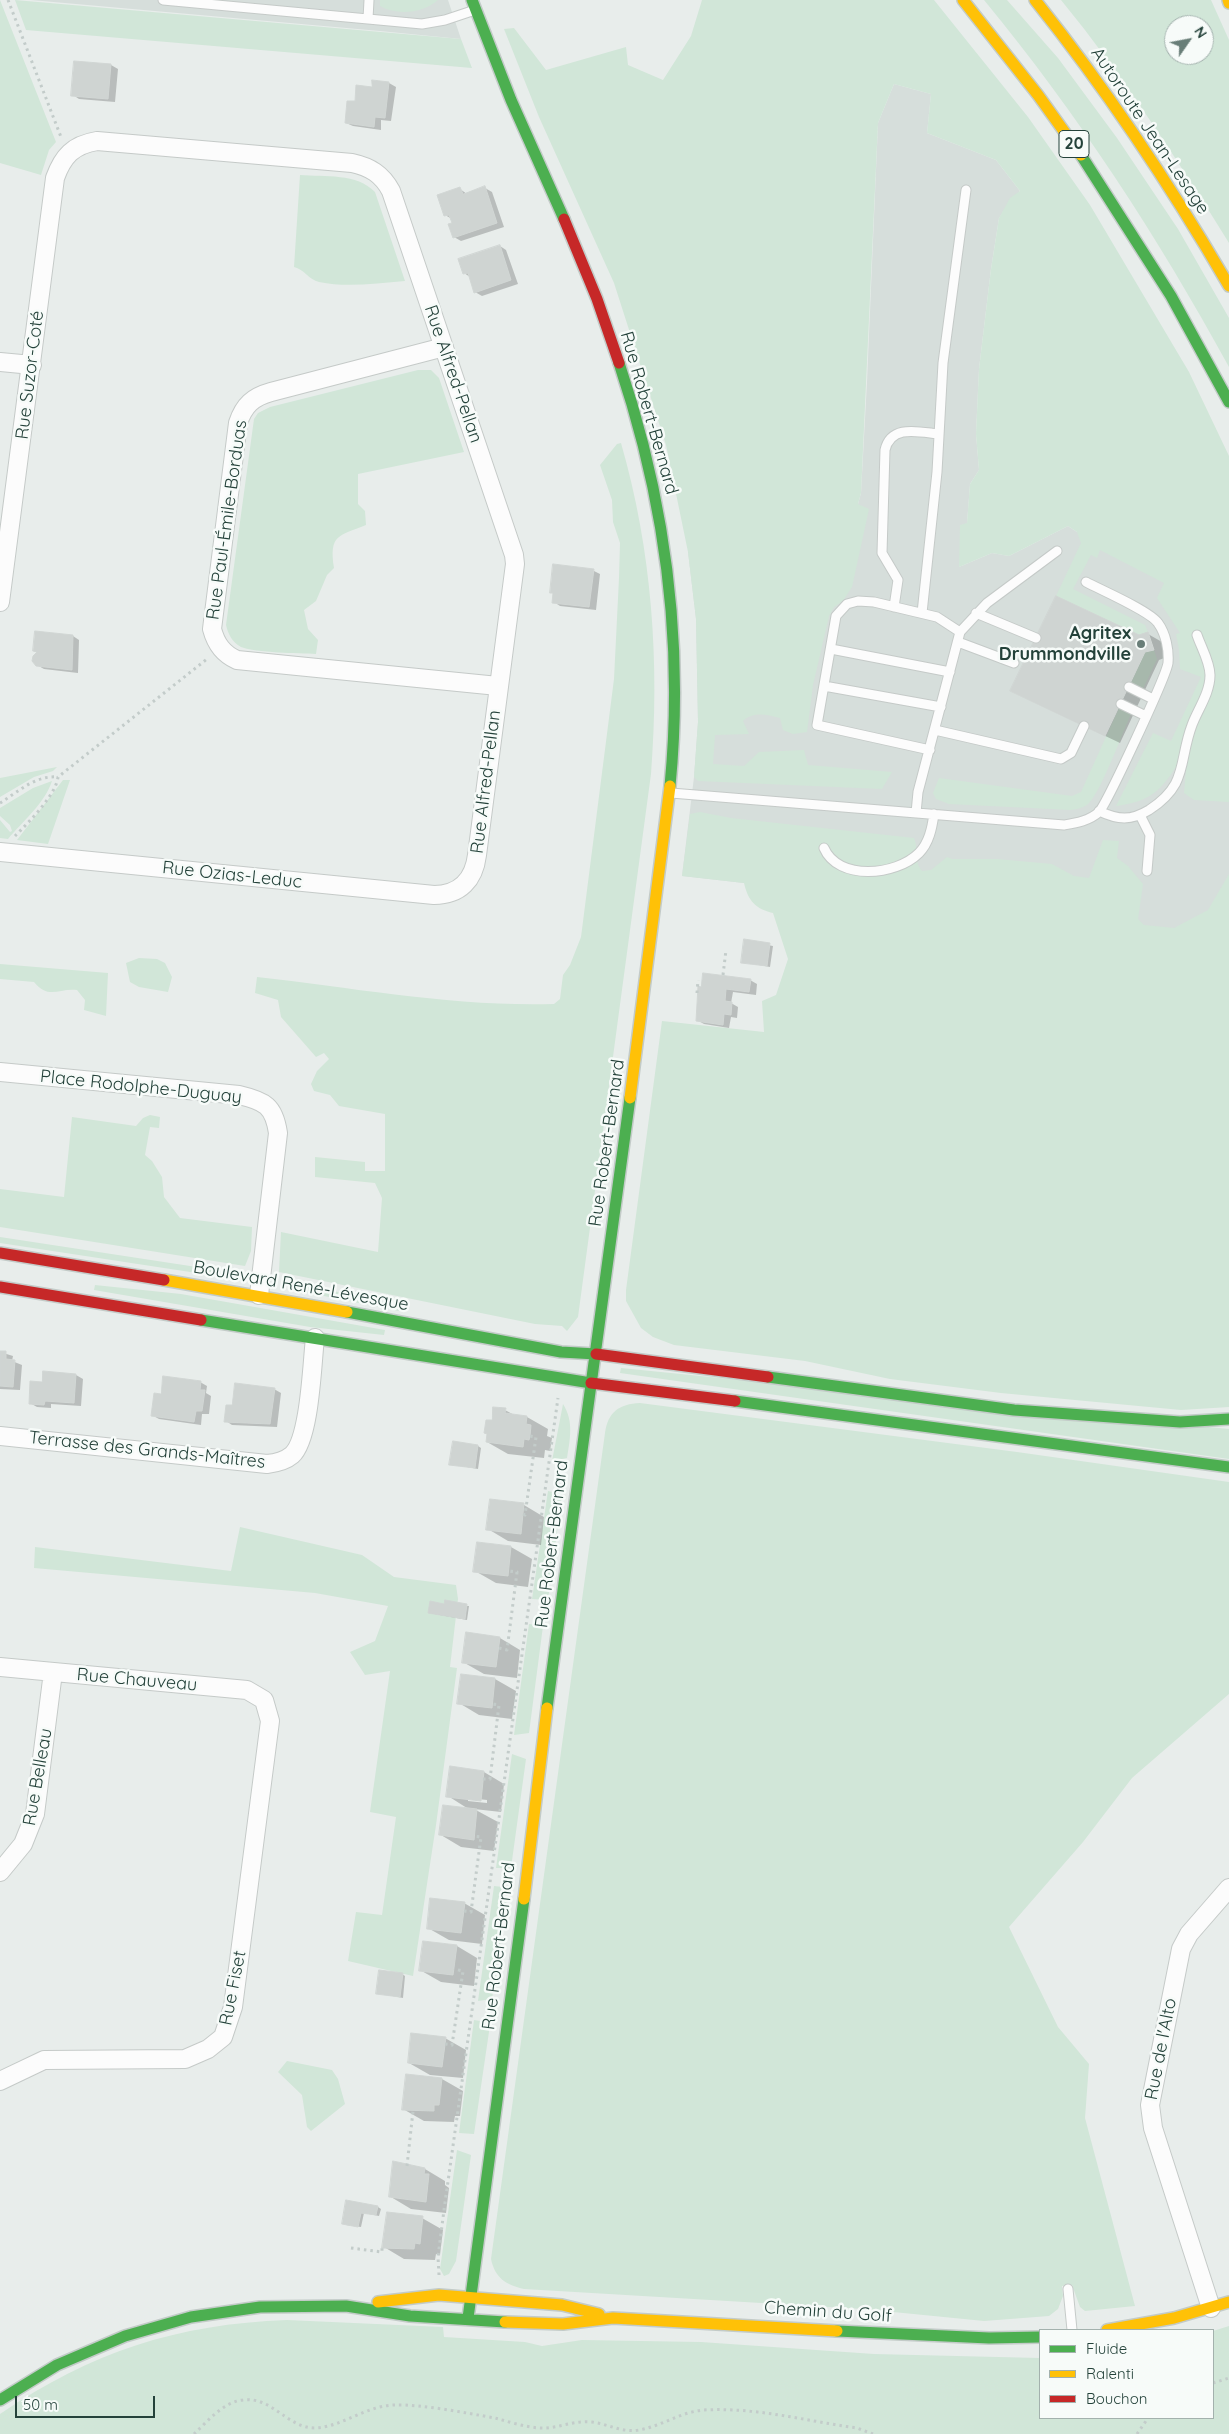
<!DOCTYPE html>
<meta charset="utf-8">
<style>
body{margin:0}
#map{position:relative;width:1229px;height:2434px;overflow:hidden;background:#e8edeb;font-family:Quicksand,sans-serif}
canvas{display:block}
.legend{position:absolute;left:1039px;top:2329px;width:175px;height:90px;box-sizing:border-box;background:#f7fbf9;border:1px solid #a3b1ad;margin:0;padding:6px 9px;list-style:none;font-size:15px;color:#24423a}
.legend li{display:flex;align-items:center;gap:10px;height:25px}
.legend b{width:25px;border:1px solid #a3b1ad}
.north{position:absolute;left:1164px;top:15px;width:50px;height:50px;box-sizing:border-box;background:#f7fbf9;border:1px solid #a3b1ad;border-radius:50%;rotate:57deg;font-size:14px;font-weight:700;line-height:20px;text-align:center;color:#24423a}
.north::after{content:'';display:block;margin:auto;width:18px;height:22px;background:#697e78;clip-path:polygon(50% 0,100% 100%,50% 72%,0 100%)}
.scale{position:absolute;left:15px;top:2396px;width:140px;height:22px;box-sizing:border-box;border:2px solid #24423a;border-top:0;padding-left:6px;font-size:15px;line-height:18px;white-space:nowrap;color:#24423a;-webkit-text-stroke:4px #f7fbf9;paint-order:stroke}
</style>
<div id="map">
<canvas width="1229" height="2434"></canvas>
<ul class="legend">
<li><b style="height:6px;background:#4caf50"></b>Fluide</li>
<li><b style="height:6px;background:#ffc107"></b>Ralenti</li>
<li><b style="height:6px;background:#c62828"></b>Bouchon</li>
</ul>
<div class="north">N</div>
<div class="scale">50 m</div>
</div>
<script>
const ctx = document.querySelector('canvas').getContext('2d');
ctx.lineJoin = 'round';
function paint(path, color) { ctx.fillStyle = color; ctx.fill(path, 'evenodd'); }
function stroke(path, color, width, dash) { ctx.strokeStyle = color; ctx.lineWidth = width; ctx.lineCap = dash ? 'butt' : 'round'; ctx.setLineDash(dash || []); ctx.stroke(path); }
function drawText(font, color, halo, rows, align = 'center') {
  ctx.font = font + ' Quicksand,sans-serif'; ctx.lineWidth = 5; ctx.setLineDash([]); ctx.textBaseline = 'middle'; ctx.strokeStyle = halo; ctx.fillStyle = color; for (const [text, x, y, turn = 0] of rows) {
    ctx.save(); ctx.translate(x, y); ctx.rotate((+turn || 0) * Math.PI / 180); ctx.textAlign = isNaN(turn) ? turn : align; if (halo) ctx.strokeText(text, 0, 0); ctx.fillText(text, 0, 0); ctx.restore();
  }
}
const built = new Path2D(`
 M31 0H448L461 39 380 31Z
 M894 84 931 94 927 133 996 160 1020 191 999 218 991 269 979 369 976 434 979 470 970 484 967 523 959 567 992 553 1009 556 1068 526 1077 532 1130 504 1229 643V940L931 891 744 883 682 876 694 777 698 722 696 619 688 552 858 504 861 493 867 382 878 123Z`);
const green = new Path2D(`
 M0 0 56 142 49 150 41 175 0 163Z
 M15 0 461 39 472 68 26 30Z
 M380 0H438C423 13 398 16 380 6Z
 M702 0H934L1028 117 1090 205 1189 372 1229 456V802L1194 800 1184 793 1186 770 1175 768C1159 794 1146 802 1116 806L1153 733 1171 741 1201 677 1180 669 1179 649 1176 634 1180 633 1157 598 1164 583 1100 550 1097 558 1091 555 1073 589 1145 625 1148 632 1139 635 1056 596 1081 543 1077 532 1068 526 1009 556 992 553 959 567 960 525 967 523 970 484 979 470 976 434 979 369 991 269 999 218 1010 198 1020 191 996 160 927 133 931 94 894 84 878 123 861 493 858 504 869 509 852 587 843 601 834 607 829 616 813 685 807 732 793 734 783 730 780 718C767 715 754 711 743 721L749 734 715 735 713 764 744 766 759 752 804 750 808 765 892 772 882 789 698 781 694 777 698 722 696 619 688 552 666 445 614 283 539 117 504 29 514 28 546 70 626 47 628 65 663 80 691 36Z
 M984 0H1007L1058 58 1117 138 1178 229 1229 318V367C1158 237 1078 114 984 0Z
 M1061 0H1211L1229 40V243C1177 159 1124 77 1061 0ZM1174 25H1204V55H1174Z
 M300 175C325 177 357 173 375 192L405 281C377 283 347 288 319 282 309 280 304 269 294 267Z
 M418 370H431L439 378 464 452 358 474V504L365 511 366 525C338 536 329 535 334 568L327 575 316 601 304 610 308 629 318 640 316 654C299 653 256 653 241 647 232 642 228 634 226 625L254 419 258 413 270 407Z
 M621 443C652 550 660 663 651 774L578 1317 567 1331 562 1326 535 1324 279 1272 281 1232 378 1252 382 1198 375 1183 315 1177V1157L365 1162V1171H385V1114L339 1106 330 1095 314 1091 311 1084 317 1071 329 1059 324 1053 316 1057 281 1017 278 1000 255 993 257 977C356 988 455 1007 554 1004L560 999 563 975 570 965 581 937 614 679 619 578 620 543 613 522 612 500 600 465 617 444Z
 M1154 650 1157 659 1143 689 1131 683 1145 652Z
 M1119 708 1131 714C1123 732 1100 793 1089 803 1084 808 1077 809 1071 810L949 804 936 799 933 793 939 778 1072 796 1081 792Z
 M57 767 53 771 34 777 0 797V778Z
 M63 780H70L48 844 17 840Z
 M52 781C45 803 23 821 8 839L0 838V820L10 832 12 831 10 825 0 816V808L33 788Z
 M700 812 731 818 914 838C919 850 913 860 922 871L931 870 947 857 952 859H997L1052 864 1074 876 1089 878 1103 840 1119 841 1117 858 1128 866 1143 884 1138 919 1144 925 1174 928 1208 910 1229 874V1407L1181 1410 1001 1393 890 1379 805 1361 674 1345 653 1337 641 1328 626 1301V1290L662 1021 764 1032 762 1001 776 995 788 959 773 913C756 909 748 901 744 883L682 876 690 814Z
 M139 958 157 959 165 963 172 977 168 992 139 987 130 982 126 963Z
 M0 964 108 973 106 1016 84 1010 85 1000 77 990C58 988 49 1000 34 982L0 979Z
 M150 1115 160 1117 159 1128 150 1127 145 1155 152 1161 162 1177 164 1197 180 1218 252 1227 251 1251 245 1266 0 1227V1189L64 1197 72 1117 136 1126 143 1118Z
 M0 1237 236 1273 223 1277 0 1243Z
 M285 1282 375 1299 398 1308 399 1311 304 1292 291 1288Z
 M95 1285 181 1294 385 1330 384 1335 310 1327 94 1290Z
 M621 1368 1229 1429V1459L620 1373Z
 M640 1403 1017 1452 1229 1482V1694L1132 1778 1083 1842 1009 1927 1058 2027 1089 2064 1085 2118 1135 2306 1085 2311 1080 2307 1072 2285 1062 2286 1063 2296 1058 2309 1049 2316 984 2321 863 2309 524 2289C506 2285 495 2278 491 2259L605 1433C608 1412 619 1404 640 1403Z
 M563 1404C574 1421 570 1439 567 1458L552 1461Z
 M548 1491 562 1494 548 1600 532 1599Z
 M240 1527 362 1555 394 1577 456 1585 458 1599 450 1667 457 1668 436 1825 413 1976 348 1961 356 1912 382 1915 396 1817 370 1812 390 1671 365 1675 350 1652 375 1641 388 1606 315 1593 34 1568 35 1547 231 1571Z
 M529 1624 543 1626 529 1733 514 1735Z
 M512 1754 526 1759 511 1868H496Z
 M494 1886 503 1887 508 1892 492 1999 478 2001Z
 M474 2020 486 2022 490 2025 474 2134 459 2133Z
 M287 2061 332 2070 338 2079 345 2104 311 2131 307 2127 302 2095 278 2072Z
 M457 2150 471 2155 456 2261 449 2274 444 2276 440 2269Z
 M287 2320 443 2327 444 2337 525 2342 542 2346 582 2340 701 2342 874 2354 1040 2358V2418H1213V2331L1229 2326V2434H0V2414C91 2352 177 2324 287 2320Z`);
const shadow = new Path2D(`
 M76 62 111 65 118 69 115 102 79 99 73 95Z
 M373 81 389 83 396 87 391 121 381 120V130L353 126 346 123 356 103 373 88Z
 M485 188 492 192 504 227 461 241 454 237 452 219 445 215 460 189 467 194Z
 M500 246 506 250 518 284 482 296 475 292 470 277 464 273Z
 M594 571 600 574 596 610 560 606 554 602V594L551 592Z
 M1148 634 1162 642 1167 657 1159 660 1120 743 1026 698Z
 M73 636 79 640 78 673 44 669 37 665 38 653 34 651Z
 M745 941 773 946 770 967 743 962Z
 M750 980 757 984 756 995 733 992 731 1003 738 1007 737 1018 731 1017 729 1028 704 1024 697 1020 699 988Z
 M0 1352 13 1356 12 1361 22 1365 20 1390 0 1389Z
 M76 1375 83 1379 81 1406 51 1404V1408L37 1407 30 1403Z
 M200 1382 207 1386 206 1393 211 1396 209 1414H202L201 1425 159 1419 152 1415 162 1396Z
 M274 1389 281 1393 277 1427 232 1425 226 1421Z
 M505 1410 516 1416 527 1417 548 1429 547 1436 552 1438 550 1451 545 1450 544 1458 508 1454 487 1442 493 1422Z
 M478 1446 481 1448 478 1469 450 1464Z
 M524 1505 544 1517 541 1545 508 1541 488 1529Z
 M478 1543 511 1547 532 1559 528 1587 496 1583 475 1571Z
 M445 1605 469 1606 467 1620 429 1613Z
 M500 1638 520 1650 517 1678 484 1674 463 1662Z
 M495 1679 516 1691 512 1719 479 1715 459 1703Z
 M484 1772 504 1784 501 1812 474 1809 498 1822 494 1851 461 1847 441 1835 470 1810 448 1796ZM468 1798 487 1800V1803L468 1801Z
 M464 1903 485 1915 482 1944 449 1940 428 1928Z
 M457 1946 477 1958 474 1986 441 1982 420 1970Z
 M402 1974 405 1976 403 1998 377 1993Z
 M445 2038 466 2050 463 2078 430 2075 409 2063Z
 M407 2075 442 2079 463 2091 460 2116H455L454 2122 424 2121 403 2109Z
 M425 2169 445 2181V2185L449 2188 446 2213 411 2209 391 2197Z
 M347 2202 378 2207 381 2209 379 2216 364 2213 361 2227 346 2225Z
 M422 2218 443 2230 440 2255 436 2254 435 2260 404 2259 384 2247Z`);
const building = new Path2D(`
 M74 61 111 64 108 99 71 96Z
 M372 80 389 82 385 118 375 117 374 127 345 123 347 101H355L356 85 372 87Z
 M485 186 497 223 453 238 448 224 452 223 449 215 444 216 437 195 460 187 463 194Z
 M500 245 511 280 474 293 468 273 463 274 458 259Z
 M553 564 594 569 589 607 552 603 553 593H550Z
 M1056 596 1139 635 1148 632 1154 650 1145 652 1105 736 1010 691Z
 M35 631 73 635 72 670 36 666 32 661 33 656 37 652 33 651Z
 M744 939 770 943 767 966 741 963Z
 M703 973 751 979 749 992 726 989 725 1001 732 1002 731 1015 724 1014 723 1025 696 1021 698 986 701 987Z
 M0 1351H6V1359L15 1360 13 1387 0 1386Z
 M43 1371 76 1374 74 1403 45 1401 44 1405 29 1404 30 1381 42 1382Z
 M163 1376 201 1381 200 1390H205L202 1411H196L194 1422 151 1416 154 1393 161 1394Z
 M235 1383 275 1388 270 1424 224 1422 226 1405H232Z
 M493 1407 506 1408 505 1413 527 1416 526 1424 531 1425 530 1436 529 1440 524 1439 523 1447 486 1442 487 1434 484 1433 486 1420H492Z
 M453 1441 478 1445 475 1468 449 1465Z
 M490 1499 524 1503 521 1534 486 1530Z
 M477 1542 511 1546 508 1576 473 1572Z
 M445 1600 467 1604 465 1619 428 1613 430 1601 444 1604Z
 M466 1632 500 1637 496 1667 462 1663Z
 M461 1674 495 1678 492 1708 457 1704Z
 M450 1766 484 1771 481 1801 446 1797Z
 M443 1805 477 1809 474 1840 439 1835Z
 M430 1898 465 1902 461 1933 427 1929Z
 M423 1941 457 1945 453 1975 419 1971Z
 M379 1970 403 1973 400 1997 376 1994Z
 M411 2033 446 2037 442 2067 408 2063Z
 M406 2074 442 2078 439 2105H434V2111L402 2110Z
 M393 2161 425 2168 424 2174H429L426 2202 389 2197Z
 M346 2200 378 2206 376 2215 361 2213 358 2227 342 2224Z
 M387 2212 423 2216 420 2244 415 2243 414 2249 382 2248Z`);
const path = new Path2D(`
 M8 0 61 137
 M0 803C18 792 35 775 58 777
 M15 836C28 823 56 795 58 777L207 659
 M723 975 726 950
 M697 993 698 980
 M523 1514 525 1515 536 1437 530 1436
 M499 1648 507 1650 517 1572 509 1571
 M483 1779H490L499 1705 492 1704
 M464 1911 471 1912 481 1837 474 1836
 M445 2044 452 2045 463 1971 454 1969
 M407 2166 413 2111
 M351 2248 382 2252V2248
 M439 2275 438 2257 444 2210 558 1398
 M1213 2383 1229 2378
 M194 2434C208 2421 223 2402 243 2400 272 2396 287 2428 315 2428 342 2427 365 2406 394 2405 422 2404 466 2413 495 2418 510 2422 527 2428 543 2428 559 2428 575 2420 592 2422 608 2424 622 2433 639 2430 662 2426 680 2412 704 2410 756 2407 806 2421 857 2428L873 2434
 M1137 2434 1148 2418`);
const lane = new Path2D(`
 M163 0 422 24 445 20 475 10
 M368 19 369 0
 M894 607 898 580 882 553 885 450C891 424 919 432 939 434
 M922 613 937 472 943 363 966 190
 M976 613 1036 638
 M958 642 1014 663
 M831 649 950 672
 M824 686 941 707
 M1129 687 1153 699
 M1121 704 1146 716
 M935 730 1061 759 1071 753 1084 726
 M930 750 817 725 836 616 847 604 858 601 874 602 937 617 960 632
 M671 793 1064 825C1076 823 1089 821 1099 812 1107 803 1166 677 1168 663 1169 650 1166 634 1158 623 1150 611 1101 590 1086 582
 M1099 811C1118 820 1131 821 1149 810 1189 784 1178 762 1192 725 1198 709 1210 693 1210 675 1210 662 1201 647 1197 635
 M916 813 918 792 960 632 987 603 1057 551
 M1140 815 1150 835 1147 871
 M824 848C838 881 896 876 919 853 929 843 932 828 934 814
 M1068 2289 1072 2330`);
const street = new Path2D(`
 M444 347 271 392C253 397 244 405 238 423L212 629C216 644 223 654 237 660L498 686
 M0 362 32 365
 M0 602 55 178C63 156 73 145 97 141L352 163C370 167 382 174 391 191L514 555 515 564 477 855C474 880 460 895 434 895L0 852
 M0 1072 239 1095C265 1101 274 1106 278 1133L259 1295
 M0 1436 267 1464C276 1463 285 1461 292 1455 310 1439 312 1363 315 1338
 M0 1667 247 1690 264 1700 270 1721 233 2007 223 2037 208 2049 185 2059 44 2060 0 2081
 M0 1872 23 1844 35 1814 53 1672
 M1211 2308 1153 2128 1150 2105 1181 1949 1189 1934 1229 1888`);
const fast = new Path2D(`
 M472 0 511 100 564 219
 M1081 155 1171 296 1229 402
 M619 363C665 500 684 642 670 786
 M347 1312 561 1352 596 1354
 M201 1320 591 1383
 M768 1377 1014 1410 1180 1422 1229 1419
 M735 1401 1229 1467
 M547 1708 630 1098
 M468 2318 524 1899
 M837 2331 989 2338 1040 2337
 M0 2400 57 2365 125 2336 191 2317 260 2307 346 2306 410 2316 505 2322`);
const slow = new Path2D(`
 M963 0 1038 95 1081 155
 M1035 0C1107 90 1171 186 1229 286
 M1228 0 1229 3
 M630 1098 670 786
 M164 1280 347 1312
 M524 1899 547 1708
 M378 2302 439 2295 562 2305 599 2314
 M505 2322 563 2324 613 2318 837 2331
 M1107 2330 1174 2318 1229 2302`);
const jam = new Path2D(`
 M564 219 597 299 619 363
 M0 1253 164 1280
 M0 1287 201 1320
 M596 1354 768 1377
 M591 1383 735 1401`);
const markers = [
 [1141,644,5,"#697e78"]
];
const shields = [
 [1074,144,30]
];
const shieldNames = [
 ["20",1074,144]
];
const streetNames = [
 ["Autoroute Jean-Lesage",1150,131,56],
 ["Rue Alfred-Pellan",453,374,71],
 ["Rue Suzor-Coté",30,375,-83],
 ["Rue Robert-Bernard",649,413,74],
 ["Rue Paul-Émile-Borduas",227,520,-82],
 ["Rue Alfred-Pellan",486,782,-83],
 ["Rue Ozias-Leduc",232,875,6],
 ["Place Rodolphe-Duguay",141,1087,6],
 ["Rue Robert-Bernard",607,1143,-82],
 ["Boulevard René-Lévesque",301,1286,10],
 ["Terrasse des Grands-Maîtres",147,1450,6],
 ["Rue Robert-Bernard",552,1544,-83],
 ["Rue Chauveau",137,1680,5],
 ["Rue Belleau",38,1777,-80],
 ["Rue Robert-Bernard",499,1946,-83],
 ["Rue Fiset",233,1988,-79],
 ["Rue de l'Alto",1161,2049,-79],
 ["Chemin du Golf",828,2312,4]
];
const poiNames = [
 ["Agritex",1131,634],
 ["Drummondville",1131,655]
];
paint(built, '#d6dedb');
paint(green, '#d1e6d8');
paint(shadow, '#0003');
paint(building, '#cfd4d2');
stroke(building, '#d1d6d4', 1);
stroke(lane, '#c5cac8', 11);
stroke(street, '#c5cac8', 20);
stroke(fast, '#c3cbc8', 14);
stroke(slow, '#c3cbc8', 14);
stroke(jam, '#c3cbc8', 14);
stroke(path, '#c3ccca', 3, [2.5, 4]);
stroke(lane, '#fcfcfc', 9);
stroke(street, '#fcfcfc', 18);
stroke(fast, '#4caf50', 11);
stroke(slow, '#ffc107', 11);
stroke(jam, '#c62828', 11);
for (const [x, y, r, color] of markers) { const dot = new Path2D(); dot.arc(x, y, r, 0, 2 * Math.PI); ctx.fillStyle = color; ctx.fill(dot); stroke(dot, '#f7fbf9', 2); }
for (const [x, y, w] of shields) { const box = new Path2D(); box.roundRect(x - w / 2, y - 13.5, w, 27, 4); ctx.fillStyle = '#f7fbf9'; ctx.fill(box); stroke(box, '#24423a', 1); }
drawText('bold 16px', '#24423a', null, shieldNames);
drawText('18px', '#24423a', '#f7fbf9', streetNames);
drawText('bold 18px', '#24423a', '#f7fbf9', poiNames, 'right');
</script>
